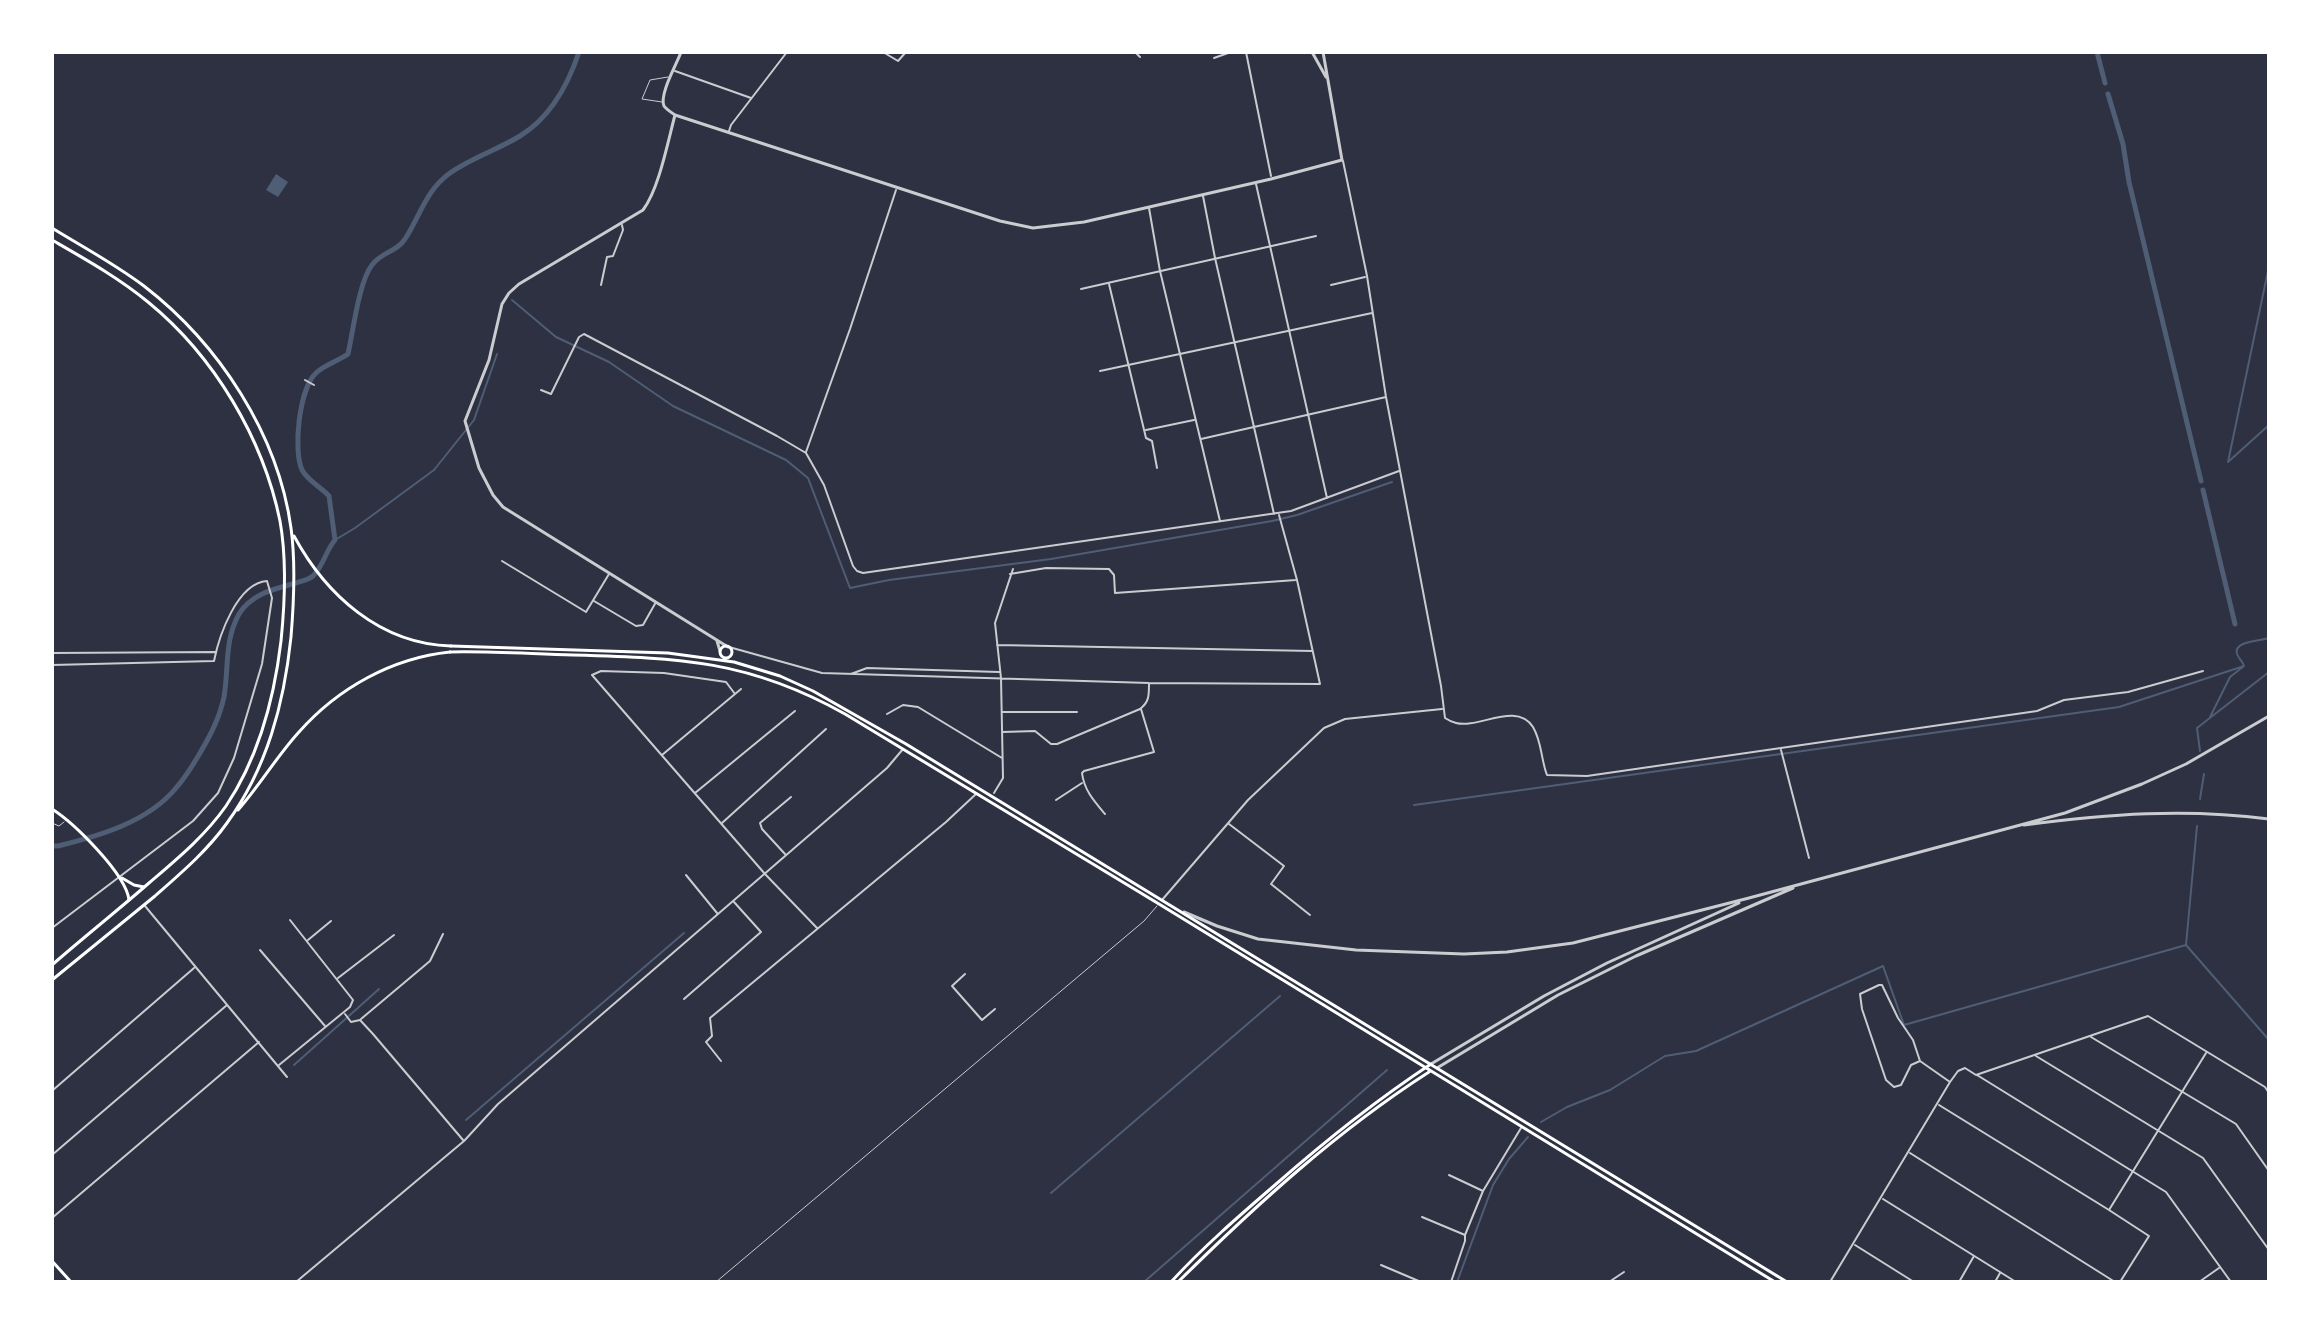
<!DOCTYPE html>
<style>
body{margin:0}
#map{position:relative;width:2321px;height:1334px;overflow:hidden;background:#2d3142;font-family:"Roboto Condensed",sans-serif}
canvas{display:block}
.frame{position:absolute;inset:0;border:54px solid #fff;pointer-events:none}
</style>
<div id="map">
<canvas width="2321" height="1334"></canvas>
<div class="frame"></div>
</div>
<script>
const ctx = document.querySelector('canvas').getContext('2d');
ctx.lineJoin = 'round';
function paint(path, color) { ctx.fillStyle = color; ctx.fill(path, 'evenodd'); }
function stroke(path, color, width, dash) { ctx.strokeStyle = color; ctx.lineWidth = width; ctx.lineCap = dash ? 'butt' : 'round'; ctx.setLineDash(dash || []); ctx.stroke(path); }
const water = new Path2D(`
 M276 174 288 182 278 197 266 190Z`);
const stream = new Path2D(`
 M2269 266 2228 462 2269 425
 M512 300 556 337 609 362 673 406 786 460 808 478 850 588 889 580 1051 559 1272 521 1297 515 1392 482
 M335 540 355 528 434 470 474 420 497 354
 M2210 717 2230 677 2244 666C2243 662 2239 659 2237 654 2233 641 2260 641 2269 638
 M2200 751 2197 728 2269 672
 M2200 799 2204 774
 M1414 805 2119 707 2244 666
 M2186 945 2269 1040
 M294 1065 379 989
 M466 1120 684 933
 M1541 1122 1567 1107 1610 1090 1665 1056 1696 1051 1883 966 1904 1025 2186 945 2197 826
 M1051 1193 1280 996
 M1144 1282 1387 1070
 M1457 1282 1493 1185 1509 1159 1528 1137`);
const canal = new Path2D(`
 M2097 52 2105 83
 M2108 94 2123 144 2129 182 2201 481
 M2203 490 2235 624
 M52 846H58C99 836 148 822 176 788 184 779 191 768 197 758 209 738 219 720 224 697 229 668 224 641 239 614 252 593 275 589 296 583 302 581 308 580 313 576 324 565 325 552 335 540L329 496C321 487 308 481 302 470 293 450 299 389 316 373 324 365 338 361 348 354 353 332 359 281 372 265 381 252 397 252 405 239 420 216 426 190 450 173 471 158 497 150 520 136 551 117 568 85 579 52`);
const service = new Path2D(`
 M662 102 642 99 650 80 668 77
 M52 823 59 826 64 822
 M716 1282 1144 921 1157 906`);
const minor = new Path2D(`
 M883 52 898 61 906 52
 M1135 52 1140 57
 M1246 52 1271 176
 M1214 58 1231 52
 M675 71 751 98
 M729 131 731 125 787 52
 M1343 161 1367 276 1386 397 1441 686 1445 718C1448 720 1452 722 1456 723 1479 729 1516 701 1533 727 1542 742 1541 760 1547 775L1587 776 2037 711 2064 700 2128 692 2203 671
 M1256 184 1327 498
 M1203 196 1215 258 1274 514
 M1149 208 1160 271 1220 521
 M1109 284 1146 438 1152 441 1157 468
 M601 285 607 257 613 256 623 230 622 225
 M1331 285 1365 277
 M1081 289 1316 236
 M1100 371 1372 313
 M305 380 314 385
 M541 390 551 394 579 337 584 334 777 436 806 453 824 485 853 566 857 571 863 573 1291 511 1399 471
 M1146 430 1194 420
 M1201 439 1386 397
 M806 452 850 329 896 190
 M502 561 586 612 609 574
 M1010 574 1046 568 1109 569 1114 575 1115 593 1296 580
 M594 601 636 626 643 625 656 602
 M997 645 1312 651
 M729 647 822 673 1149 683 1320 684 1297 580 1279 515
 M52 653 215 652
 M52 665 214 661C219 636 237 583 267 581L272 598 262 664 234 758 218 793 193 821 52 928
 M851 674 867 668 999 672
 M735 694 726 682 664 673 601 671 592 675 765 874 817 928
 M1003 712H1077
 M887 714 903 705 918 707 1002 758
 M1003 732 1035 731 1051 744H1057L1140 709C1149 702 1149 696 1149 684
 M1781 750 1809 858
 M662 755 741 689
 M695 793 795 711
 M994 793 1003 778 1001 678 995 623 1013 569
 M1056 800 1082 783
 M1105 814C1094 801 1084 790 1082 773L1084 771 1154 752 1141 709
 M722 823 826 729
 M1229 824 1284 866 1271 884 1310 915
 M785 854 762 829 760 823 791 797
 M686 875 717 913
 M1162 900 1248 800 1324 728 1345 719 1442 709
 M145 906 287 1077
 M308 940 331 921
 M260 950 325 1026
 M965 974 952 986 982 1020 995 1009
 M338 978 394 935
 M684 999 761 932 734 902
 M345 1014 351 1022 360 1020 373 1034 463 1140
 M361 1019 430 961 443 934
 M2091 1037 2236 1124 2269 1171
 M2036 1056 2203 1158 2269 1250
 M721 1061 706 1042 712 1036 710 1018 946 822 976 794
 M1920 1061 1911 1065 1901 1085 1894 1087 1886 1080 1862 1009 1860 994 1879 985H1882L1898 1018 1913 1040 1920 1061 1950 1082
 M279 1065 350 1007 353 1000 290 920
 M1977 1075 2166 1192 2231 1282
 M53 1090 194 968
 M1939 1105 2109 1210
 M1910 1153 2115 1282
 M52 1155 227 1005
 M1449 1175 1483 1191
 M1883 1199 2016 1282
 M1422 1217 1465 1235
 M52 1218 259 1042
 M1855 1245 1914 1282
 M1381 1265 1421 1282
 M296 1282 464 1141 498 1104 887 768 903 749
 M1451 1282 1465 1241V1235L1483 1191 1521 1128
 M1609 1282 1624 1272
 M1830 1282 1950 1082 1958 1071 1965 1068 1976 1075 2148 1016 2265 1087 2269 1093
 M1959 1282 1974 1256
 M1995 1282 2000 1273
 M2120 1282 2149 1236 2109 1210 2206 1053
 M2199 1282 2219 1268`);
const tertiary = new Path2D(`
 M681 52C677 64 659 94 664 106 666 109 672 113 675 115L1000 221 1033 228 1084 222 1271 179 1342 160 1323 52
 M1312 52 1326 77
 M675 115C668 141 659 189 643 210L519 284 509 293 502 304 489 360 465 421 479 468 493 495 503 507 728 647
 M717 641 720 651
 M2024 825C2108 814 2184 808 2269 819
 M1184 912 1217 926 1258 939 1356 950 1464 954 1507 952 1573 943 1749 898 2065 813 2142 784 2186 764 2269 716
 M1431 1064 1544 996 1607 963 1739 903
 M1437 1068 1558 995 1636 956 1793 888`);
const secondary = new Path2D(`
 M720 652a6 6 0 1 1 12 0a6 6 0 1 1-12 0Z
 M451 646 668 653 734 662 780 676 813 691 906 744 1787 1282
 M450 652C491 651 532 654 573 655 680 658 749 660 845 714L1159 904 1775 1282
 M52 809C74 823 126 874 129 900
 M122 878 134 885 144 887
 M52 1261 71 1282
 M1171 1282C1203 1247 1239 1216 1275 1185 1325 1141 1375 1101 1431 1064
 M1178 1282C1256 1205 1337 1131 1429 1072`);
const trunk = new Path2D(`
 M52 228C83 247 115 264 144 286 219 344 278 434 291 528 296 564 294 601 291 637 284 704 267 768 227 823 207 851 181 873 155 896 121 924 86 952 52 980
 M52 240C85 259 119 278 148 302 214 356 263 438 280 521 287 560 285 602 281 641 274 700 259 757 226 806 205 836 177 859 149 883 117 911 84 937 52 965
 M294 536C326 595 380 644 451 646
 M238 810C260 785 277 756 299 732 338 688 392 658 450 652`);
paint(water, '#4f5d75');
stroke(stream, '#4f5d75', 2);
stroke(canal, '#4f5d75', 5);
stroke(service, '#caccd0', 1);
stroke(minor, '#caccd0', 2);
stroke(tertiary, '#caccd0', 3);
stroke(secondary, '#fff', 3);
stroke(trunk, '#fff', 3);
</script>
